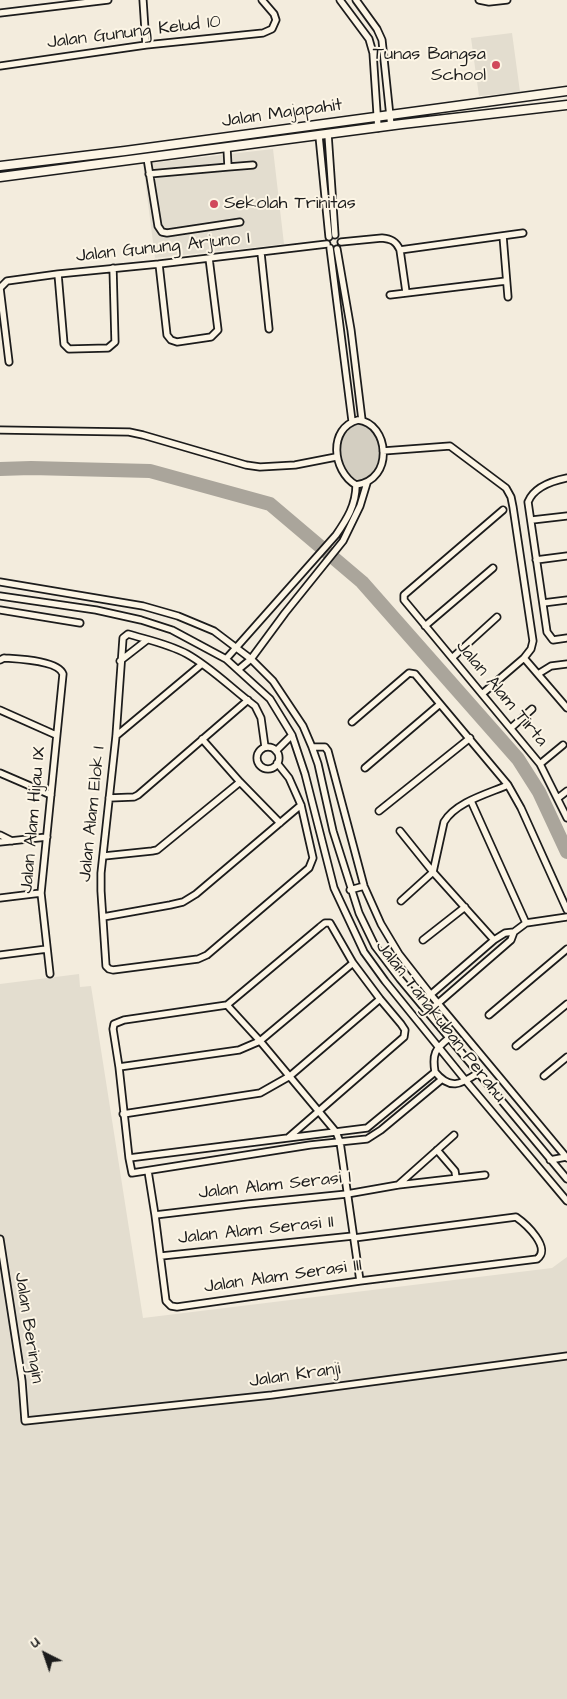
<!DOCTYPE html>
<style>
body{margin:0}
#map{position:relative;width:567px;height:1699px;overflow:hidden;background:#f3ecdd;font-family:"Architects Daughter",sans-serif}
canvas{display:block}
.north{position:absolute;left:20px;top:1629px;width:50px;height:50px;-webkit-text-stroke:4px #fcf5e5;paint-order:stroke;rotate:319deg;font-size:14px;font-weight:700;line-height:20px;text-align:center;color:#1c1c1c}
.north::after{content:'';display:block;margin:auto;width:18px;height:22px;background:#1c1c1c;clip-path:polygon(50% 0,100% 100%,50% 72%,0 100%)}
</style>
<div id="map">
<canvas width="567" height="1699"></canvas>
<div class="north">U</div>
</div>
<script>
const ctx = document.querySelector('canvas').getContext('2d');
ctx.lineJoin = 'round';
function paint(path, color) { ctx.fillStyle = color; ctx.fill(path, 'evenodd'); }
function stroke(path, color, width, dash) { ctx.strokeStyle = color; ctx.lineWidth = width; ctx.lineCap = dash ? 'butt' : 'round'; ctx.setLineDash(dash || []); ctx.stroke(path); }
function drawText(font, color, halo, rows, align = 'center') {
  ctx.font = font + ' "Architects Daughter",sans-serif'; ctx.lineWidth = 4; ctx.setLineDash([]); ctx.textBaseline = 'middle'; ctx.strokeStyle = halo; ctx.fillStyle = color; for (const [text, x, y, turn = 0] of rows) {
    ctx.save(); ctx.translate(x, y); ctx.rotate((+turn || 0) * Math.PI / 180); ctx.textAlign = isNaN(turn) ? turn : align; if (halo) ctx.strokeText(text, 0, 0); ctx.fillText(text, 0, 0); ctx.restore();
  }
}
const built = new Path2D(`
 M512 33 520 92 479 96 471 38Z
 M273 149 284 244 155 258 143 164Z
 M79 974 80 987 91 986 143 1318 552 1268 567 1257V1699H0V984Z`);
const green = new Path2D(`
 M358 421C371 425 384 440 382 453 381 461 377 469 375 476L356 484 343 473 338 456 342 433 348 425Z`);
const river = new Path2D(`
 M0 469 31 468 150 471 270 504 362 582 518 759 539 792 567 852`);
const minor = new Path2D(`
 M143 0 146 45
 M340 0 369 39 373 53 378 128
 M356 0 377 29 382 40 391 126
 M479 0 489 2 507 0
 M0 13 108 0
 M0 66 146 45 263 33 272 29 276 20 274 14 262 0
 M328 134 335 235
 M319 136 329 237
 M227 148 228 167 253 165
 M147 158 158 226 162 232 167 233 240 222
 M149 174 228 167
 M503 236 508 297
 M341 242 382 238C391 239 396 241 400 250L406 292
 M330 248 352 421
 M337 249 351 330 362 420
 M400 250 523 233
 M261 253 269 329
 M159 264 167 335 171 340 177 342 211 337 218 330 209 258
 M58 274 64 344 69 349 108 348 115 342 113 268
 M390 295 506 281
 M9 362 0 288 7 281 58 274 159 264 327 244
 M358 420C389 423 395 480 356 485 332 471 328 428 358 420Z
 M0 430 129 432 143 435 246 465 260 467 295 465 336 457
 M383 451 450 446 506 488 511 497 513 507 533 641 531 649 524 658 567 708
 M567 478C552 481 534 487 528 502L547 632 553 640 567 638
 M503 510 404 595V600L540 764 567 818
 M532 520 567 516
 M536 560 567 556
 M0 582 143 606 178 616 214 631 251 659 273 681 303 726 312 747 318 764 333 831 359 913 375 946 400 979 567 1179
 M0 596 96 610 141 620 172 630 226 659 270 699 292 735 305 774 334 888 364 952 385 981 466 1081 567 1201
 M543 603 567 600
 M0 610 80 623
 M425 626 493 568
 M452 658 497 617
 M226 659 336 535C347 519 356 505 356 485
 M0 660 4 658C17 659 58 660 63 674L41 893 50 974
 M120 661 147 640
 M239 669 251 659 285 613 343 541 360 506 367 483
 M538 674 551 666 567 664
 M482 694 524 658
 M0 710 56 735
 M352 722 402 679 409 673 415 674 508 785 521 808 567 910
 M511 728 532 709
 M116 736 202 664
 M202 739 240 782 280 823
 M265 747 261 718 255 706C232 689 212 668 187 654 169 644 148 640 128 634L123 638 116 736 101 873V891L106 966 109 969 113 970 198 959 207 955 309 868 313 858 301 805 289 778 277 763
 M312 747H325L328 751 364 886 381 924 399 954 431 995 567 1158
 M257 758a11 11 0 1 1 22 0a11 11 0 1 1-22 0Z
 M276 751 292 735
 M540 764 563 745
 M365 768 440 704
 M0 773 51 795
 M109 798 134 797 138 795 248 700
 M558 798 567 791
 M471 801 526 923
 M379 811 470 738
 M400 831 433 872 494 940
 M0 835 12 841
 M0 842 47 837
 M104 856 152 851 157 850 240 782
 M350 890 364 886
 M0 898 41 893
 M401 901 433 872 444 822C456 802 487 794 508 785
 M103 917 170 905 183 902 196 894 301 805
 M423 940 465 907
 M0 955 47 949
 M421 1003 494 940 505 933 514 932 526 923 567 917
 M227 1005 260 1041 336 1132 340 1142 360 1281
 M428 1012 511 940 514 932
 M489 1015 567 949
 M449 1038C435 1049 432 1054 435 1072 450 1090 460 1085 478 1073
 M516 1046 567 1004
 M119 1067 239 1050 260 1041 353 963
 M544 1076 567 1057
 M123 1114 260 1093 290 1076 380 999
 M289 1137 404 1037 405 1030 401 1024 380 999 353 963 330 923H325L320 927 227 1005 124 1020 114 1024 113 1029 119 1067 129 1158 132 1173 310 1145 367 1139 381 1130 441 1080
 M437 1150 455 1171 456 1178
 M129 1158 367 1128 435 1072
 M550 1160 566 1157
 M148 1171 155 1215 166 1301 171 1306 177 1307 360 1281 537 1259C552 1248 526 1224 516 1217L354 1238
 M398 1185 454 1135
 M155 1215 248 1204 347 1194 398 1185 485 1175
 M0 1239 22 1381 25 1421 272 1395 567 1356
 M161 1256 353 1236`);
const tertiary = new Path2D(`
 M0 166 125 151 567 91
 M0 177 402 124 567 105`);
const markers = [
 [496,65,5,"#d1495b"],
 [214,204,5,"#d1495b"]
];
const streetNames = [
 ["Jalan Gunung Kelud 10",134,33,-7],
 ["Jalan Majapahit",282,114,-8],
 ["Jalan Gunung Arjuno I",163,248,-6],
 ["Jalan Alam Tirta",501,694,50],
 ["Jalan Alam Elok I",93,814,-84],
 ["Jalan Alam Hijau IX",34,820,-85],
 ["Jalan Tangkuban Perahu",440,1022,52],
 ["Jalan Alam Serasi I",275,1186,-6],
 ["Jalan Alam Serasi II",256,1231,-6],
 ["Jalan Alam Serasi III",283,1277,-8],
 ["Jalan Beringin",28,1328,81],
 ["Jalan Kranji",295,1376,-8]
];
const poiNames = [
 ["Tunas Bangsa",486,55],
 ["School",486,76],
 ["Sekolah Trinitas",224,204,"left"]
];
paint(built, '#e3ddcf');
paint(green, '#d3cec1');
stroke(river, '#aaa59b', 14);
stroke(minor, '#1c1c1c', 9);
stroke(tertiary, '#1c1c1c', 11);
stroke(minor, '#fcf5e5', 5.5);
stroke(tertiary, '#fcf5e5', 8);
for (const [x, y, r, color] of markers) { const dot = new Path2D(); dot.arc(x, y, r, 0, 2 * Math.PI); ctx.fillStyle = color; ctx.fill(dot); stroke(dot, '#fcf5e5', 2); }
drawText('18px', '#1c1c1c', '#fcf5e5', streetNames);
drawText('18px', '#1c1c1c', '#fcf5e5', poiNames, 'right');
</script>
